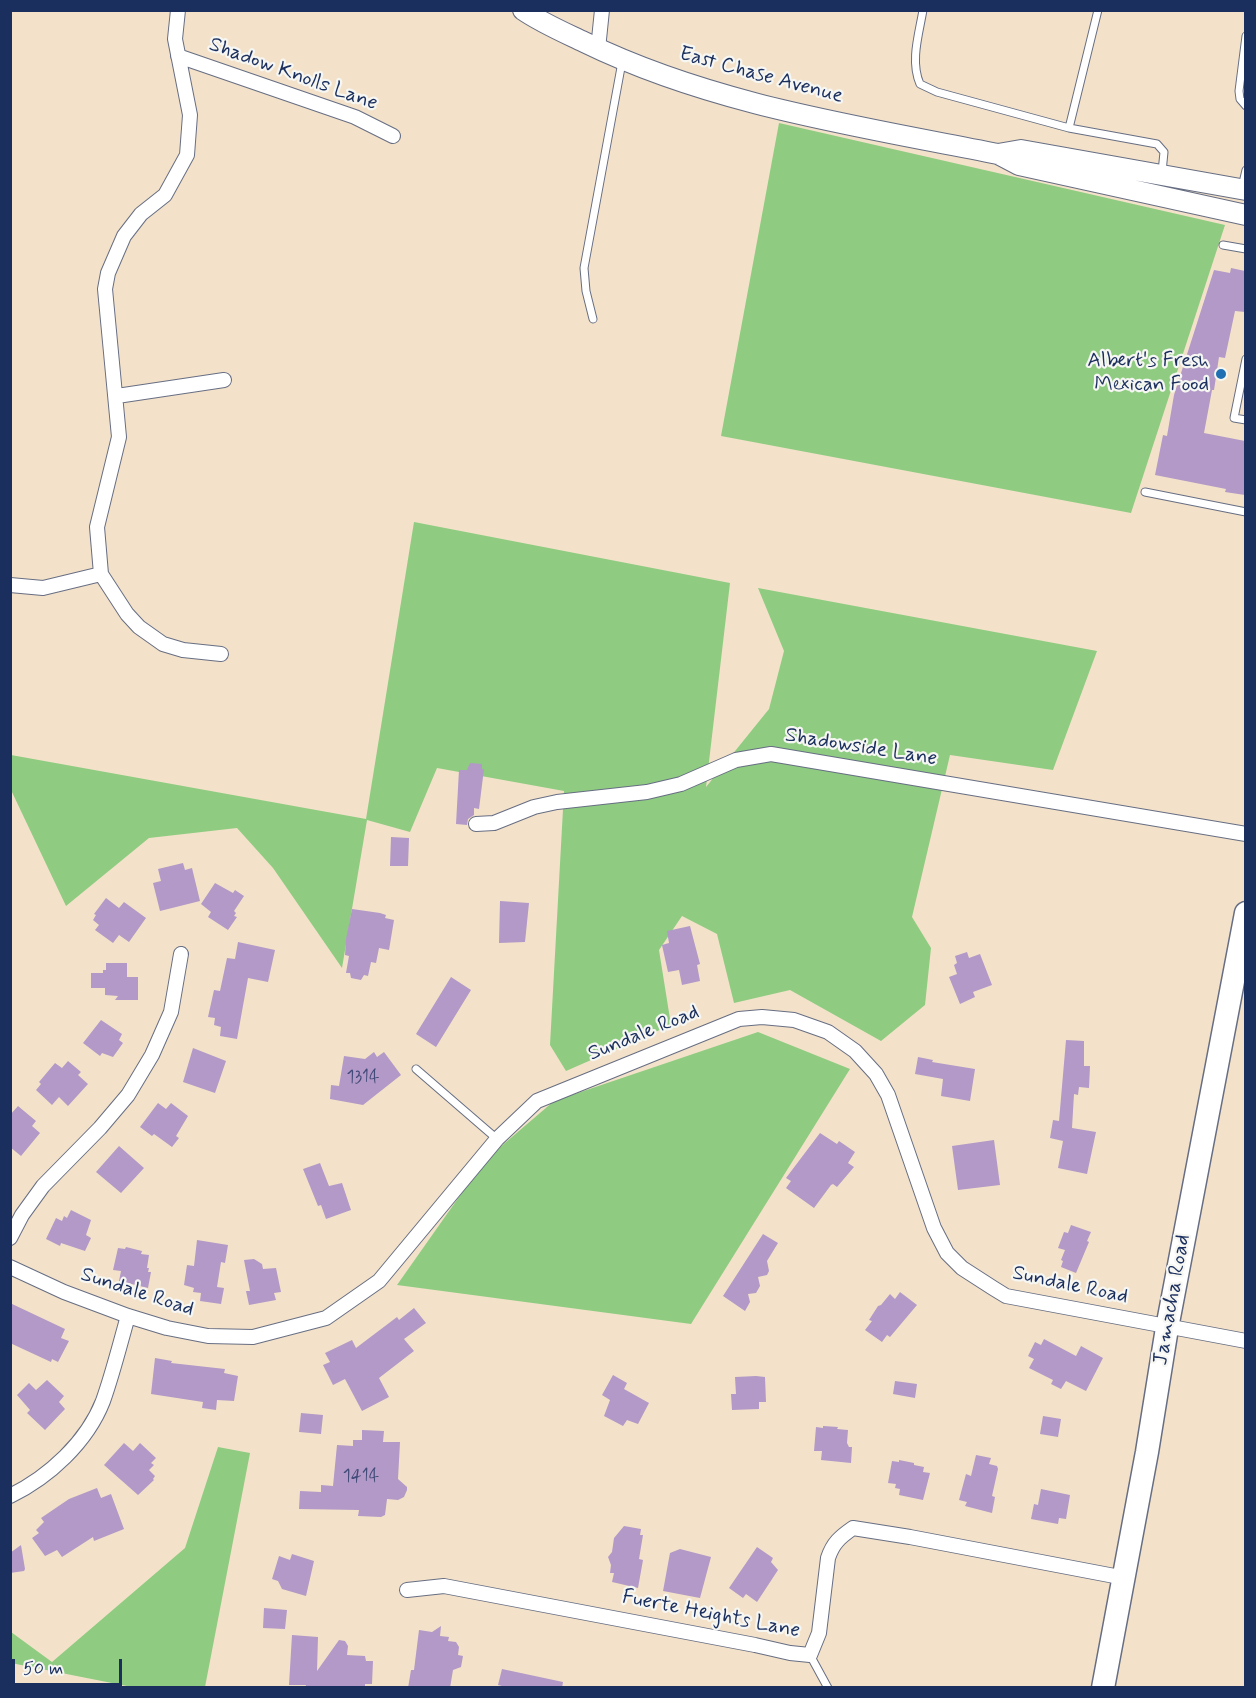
<!DOCTYPE html>
<style>
body{margin:0}
#map{position:relative;width:1256px;height:1698px;overflow:hidden;background:#f3e2c9;font-family:Mynerve,sans-serif}
canvas{display:block}
.frame{position:absolute;inset:0;border:12px solid #1b2f5e;pointer-events:none}
.scale{position:absolute;left:12px;top:1659px;width:110px;height:27px;box-sizing:border-box;border:3px solid #1b2f5e;border-top:0;padding-left:8px;font-size:18px;line-height:21px;white-space:nowrap;color:#1b2f5e;-webkit-text-stroke:4px #f6f6f2;paint-order:stroke}
</style>
<div id="map">
<canvas width="1256" height="1698"></canvas>
<div class="frame"></div>
<div class="scale">50 m</div>
</div>
<script>
const ctx = document.querySelector('canvas').getContext('2d');
ctx.lineJoin = 'round';
function paint(path, color) { ctx.fillStyle = color; ctx.fill(path, 'evenodd'); }
function stroke(path, color, width, dash) { ctx.strokeStyle = color; ctx.lineWidth = width; ctx.lineCap = dash ? 'butt' : 'round'; ctx.setLineDash(dash || []); ctx.stroke(path); }
function drawText(font, color, halo, rows, align = 'center') {
  ctx.font = font + ' Mynerve,sans-serif'; ctx.lineWidth = 4.5; ctx.setLineDash([]); ctx.textBaseline = 'middle'; ctx.strokeStyle = halo; ctx.fillStyle = color; for (const [text, x, y, turn = 0] of rows) {
    ctx.save(); ctx.translate(x, y); ctx.rotate((+turn || 0) * Math.PI / 180); ctx.textAlign = isNaN(turn) ? turn : align; if (halo) ctx.strokeText(text, 0, 0); ctx.fillText(text, 0, 0); ctx.restore();
  }
}
const green = new Path2D(`
 M779 123 1225 225 1131 513 721 436Z
 M414 522 730 583 706 787 769 709 784 651 758 588 1097 651 1053 770 950 755 912 917 931 948 925 1005 881 1041 790 990 734 1003 717 934 682 916 659 950 671 1025 566 1071 550 1045 564 791 437 768 410 832 367 820 342 968 273 868 237 828 149 838 66 906 11 790V755L366 819Z
 M758 1032 850 1069 691 1324 397 1285 485 1160 554 1101Z
 M218 1447 250 1453 205 1687H132L11 1663V1632L52 1662 185 1548Z`);
const building = new Path2D(`
 M1231 268 1245 271V312L1235 311 1225 358 1219 357 1214 390H1212L1204 433 1245 441V495L1225 492 1226 489 1155 475 1163 435 1167 436 1174 395 1214 270 1230 273Z
 M470 763 482 764V769H484L479 809 474 808V815L468 819 467 825 456 824 459 770H467Z
 M391 837 409 838 408 866H390Z
 M183 863 185 870 192 868 200 901 160 911 153 883 161 881 158 869Z
 M215 883 233 893 235 890 244 896 234 911 236 913 234 916 237 917 228 930 208 917 211 912 201 904Z
 M106 898 119 908 124 902 146 918 129 942 119 935 113 943 95 930 99 925 93 920 96 915 94 914Z
 M500 901 529 903 525 942 499 943Z
 M352 909 380 913 386 915 385 918 394 920 389 950 379 948 376 963 371 962 368 976 364 975 361 980 351 978 350 973H346L349 956 345 955 346 939Z
 M690 926 700 964 697 965 700 981 682 985 679 970 668 972 662 945 669 943 667 931Z
 M238 942 275 950 268 982 248 978 237 1039 220 1036 221 1027 214 1025 215 1018 208 1017 214 990 220 991 227 958 235 959Z
 M967 952 969 958 980 954 992 985 973 992 975 997 960 1004 949 977 957 974 954 965 957 963 955 956Z
 M106 963H127V977H138V1000H115L118 996 105 995V988H91V973H103V970H106Z
 M451 977 471 990 436 1047 416 1034Z
 M101 1020 122 1034 119 1040 123 1043 113 1057 102 1053 100 1056 83 1043Z
 M1066 1040 1084 1041V1066H1090L1089 1088 1079 1087 1078 1095 1074 1094 1072 1128 1096 1132 1087 1174 1058 1168 1063 1141 1050 1138 1053 1120 1059 1121Z
 M193 1048 226 1061 215 1093 183 1082Z
 M374 1052 377 1057 384 1052 401 1075 363 1105 330 1099 331 1085 339 1086 344 1056 365 1059Z
 M918 1057 933 1060 932 1062 975 1069 970 1101 941 1096 943 1079 915 1074Z
 M68 1061 81 1072 78 1075 88 1084 68 1106 59 1097 52 1105 36 1090 41 1084 39 1082 55 1063 62 1068Z
 M158 1103 166 1109 171 1103 188 1116 176 1136 179 1138 172 1147 154 1134 152 1136 140 1127Z
 M18 1106 36 1121 32 1126 40 1133 21 1156 10 1147V1115Z
 M820 1133 837 1144 839 1141 855 1152 848 1163 854 1167 837 1187 833 1184 831 1185 814 1208 786 1188 791 1181 786 1178Z
 M994 1140 1000 1185 958 1190 952 1146Z
 M119 1146 144 1168 121 1193 96 1172Z
 M320 1163 329 1186 342 1183 351 1210 326 1219 321 1205 318 1206 303 1169Z
 M71 1210 91 1220 86 1235 91 1238 85 1251 61 1243 60 1246 46 1239 56 1218 62 1221 64 1216 67 1218Z
 M1071 1225 1091 1232 1087 1241 1089 1242 1076 1273 1061 1267 1063 1261 1061 1260 1065 1250 1058 1248 1064 1232 1068 1233Z
 M763 1234 778 1243 767 1261 769 1271 767 1275 758 1277 760 1286 756 1293 748 1294 750 1302 745 1311 723 1296Z
 M197 1240 228 1245 225 1263 221 1262 217 1287 224 1288 221 1304 200 1301 201 1293 193 1292 194 1288 184 1285 187 1265 194 1266Z
 M126 1247 142 1251 141 1254 149 1255 147 1268H149L148 1272H151L148 1288 119 1281 121 1271 113 1270 118 1248 125 1249Z
 M254 1259 262 1264 263 1269 276 1268 281 1292 274 1293 276 1300 249 1305 246 1291H250L244 1260Z
 M900 1292 917 1305 890 1337 887 1335 882 1342 865 1330 872 1321 869 1320 878 1306 881 1305 890 1294 895 1299Z
 M10 1303 65 1329 61 1338 69 1341 58 1362 52 1359 51 1362 10 1343Z
 M414 1308 426 1323 404 1339 414 1351 379 1378 389 1397 362 1411 345 1379 333 1385 323 1365 330 1362 325 1353 352 1340 356 1348 397 1317 399 1320Z
 M1044 1339 1076 1356 1081 1346 1103 1358 1086 1391 1066 1381 1061 1389 1051 1384 1053 1380 1029 1368 1034 1359 1028 1356 1035 1342 1041 1345Z
 M155 1358 172 1361 171 1363 225 1369 224 1373 238 1376 234 1401 217 1400 216 1410 202 1408 203 1402 151 1394Z
 M613 1375 627 1383 624 1389 649 1403 638 1424 627 1420 623 1426 604 1416 610 1400 602 1395Z
 M756 1376 765 1377 766 1402H759V1409L732 1410 731 1394H736L735 1377Z
 M47 1380 64 1396 59 1402 65 1409 45 1430 27 1413 30 1410 17 1395 29 1383 36 1390Z
 M895 1381 917 1384 915 1398 893 1394Z
 M301 1413 323 1415 321 1434 299 1432Z
 M1043 1416 1061 1419 1058 1437 1040 1434Z
 M823 1426 838 1427 837 1429 848 1430 847 1443 849 1447H852L851 1463 821 1460 822 1451H814L816 1427 823 1428Z
 M362 1430 384 1431 383 1442H400L398 1479 407 1487V1490L404 1497 398 1500 387 1499 385 1515 381 1517 358 1516 359 1510 299 1509 300 1491 321 1492V1485L333 1486 337 1445 353 1446V1440H362Z
 M124 1443 133 1451 140 1443 156 1458 151 1463 154 1465 149 1470 155 1476 153 1479 154 1480 138 1495 104 1465Z
 M976 1455 991 1458 989 1464 997 1466 998 1469 992 1496 995 1497 992 1513 965 1506 967 1502 959 1500 966 1474 971 1476Z
 M899 1460 914 1463V1465L924 1467 923 1472 930 1473 923 1500 899 1495 900 1489 895 1488 896 1484 888 1483 892 1461 899 1462Z
 M97 1488 101 1498 111 1494 124 1529 94 1541 93 1537 62 1557 57 1550 45 1556 32 1538 39 1533 36 1530 44 1522 41 1518 69 1499Z
 M1041 1489 1070 1495 1066 1519 1059 1518 1058 1524 1031 1519 1034 1504 1038 1505Z
 M624 1526 641 1529 640 1535H643L639 1559 643 1560 638 1588 612 1582 614 1573H610L611 1565 608 1557 612 1552 614 1538Z
 M21 1545 25 1569 24 1571 10 1573V1553Z
 M757 1547 773 1558 771 1562 778 1570 757 1602 746 1594 743 1598 729 1588Z
 M680 1549 711 1557 700 1598 663 1591 670 1553Z
 M292 1554 314 1561 306 1596 282 1589 278 1581 272 1579 279 1556 290 1560Z
 M264 1608 287 1610 285 1629 263 1628Z
 M441 1626 440 1636 449 1637 448 1641 456 1642 459 1647 458 1655 463 1656 461 1667 453 1670 450 1688H408L411 1670H414L419 1630 432 1632Z
 M292 1635 318 1637 317 1671 339 1640 345 1641 348 1646 347 1655 365 1656 366 1661H373L372 1684H365V1688H305L306 1685H289Z
 M502 1669 563 1682 562 1688H510L498 1685Z`);
const lane = new Path2D(`
 M923 10C919 34 910 61 920 84L937 92 1069 128
 M1098 10 1069 128 1157 144 1164 152 1162 172
 M1246 36 1239 91 1240 99 1246 106
 M1242 187 1246 170
 M1223 245 1246 249
 M593 319 586 291 584 268 622 62
 M1246 359 1234 418 1246 420
 M1145 492 1246 512
 M416 1069 497 1139
 M810 1655 828 1688`);
const street = new Path2D(`
 M178 10 175 39 190 115 187 155 165 195 141 214 124 236 108 273 105 289 119 437 97 527 101 574 127 614 139 627 163 644 183 650 221 654
 M598 49 602 10
 M178 56 355 117 393 136
 M117 396 224 380
 M10 585 43 588 101 574
 M476 824 494 823 534 807 557 802 647 792 681 784 736 760 771 754 1246 834
 M10 1238 22 1215 43 1186 100 1128 128 1095 152 1055 171 1012 181 954
 M10 1267 64 1292 128 1316 167 1328 208 1336 253 1337 326 1318 379 1281 497 1139 537 1101 739 1019 762 1017 794 1020 828 1032 855 1051 876 1074 888 1095 934 1228 947 1253 962 1268 993 1288 1006 1296 1246 1341
 M10 1496C49 1477 87 1442 103 1401 113 1373 120 1344 128 1316
 M407 1590 444 1586 755 1645 790 1653 810 1655 819 1633 828 1558C833 1543 840 1537 853 1528L910 1537 1125 1578`);
const secondary = new Path2D(`
 M523 10C542 23 563 32 584 42 713 105 858 126 998 154L1019 165 1246 215
 M998 154 1021 150 1246 190`);
const primary = new Path2D(`
 M1103 1688 1147 1452 1167 1328 1246 913`);
const markers = [
 [1221,374,6,"#1f6fb2"]
];
const numberNames = [
 ["1314",363,1078],
 ["1414",361,1477]
];
const streetNames = [
 ["Shadow Knolls Lane",293,75,20],
 ["East Chase Avenue",761,76,15],
 ["Shadowside Lane",861,748,9],
 ["Sundale Road",644,1034,-22],
 ["Sundale Road",1070,1286,12],
 ["Sundale Road",137,1293,18],
 ["Jamacha Road",1173,1300,-80],
 ["Fuerte Heights Lane",711,1615,11]
];
const poiNames = [
 ["Albert's Fresh",1209,362],
 ["Mexican Food",1209,386]
];
paint(green, '#8fcc82');
paint(building, '#b299c7');
stroke(lane, '#676e83', 9);
stroke(street, '#676e83', 16);
stroke(secondary, '#676e83', 22);
stroke(primary, '#676e83', 25);
stroke(lane, '#fff', 7);
stroke(street, '#fff', 14);
stroke(secondary, '#fff', 20);
stroke(primary, '#fff', 22);
for (const [x, y, r, color] of markers) { const dot = new Path2D(); dot.arc(x, y, r, 0, 2 * Math.PI); ctx.fillStyle = color; ctx.fill(dot); stroke(dot, '#f6f6f2', 2); }
drawText('18px', '#414a78', null, numberNames);
drawText('21px', '#1b2f5e', '#f6f6f2', streetNames);
drawText('21px', '#1b2f5e', '#f6f6f2', poiNames, 'right');
</script>
